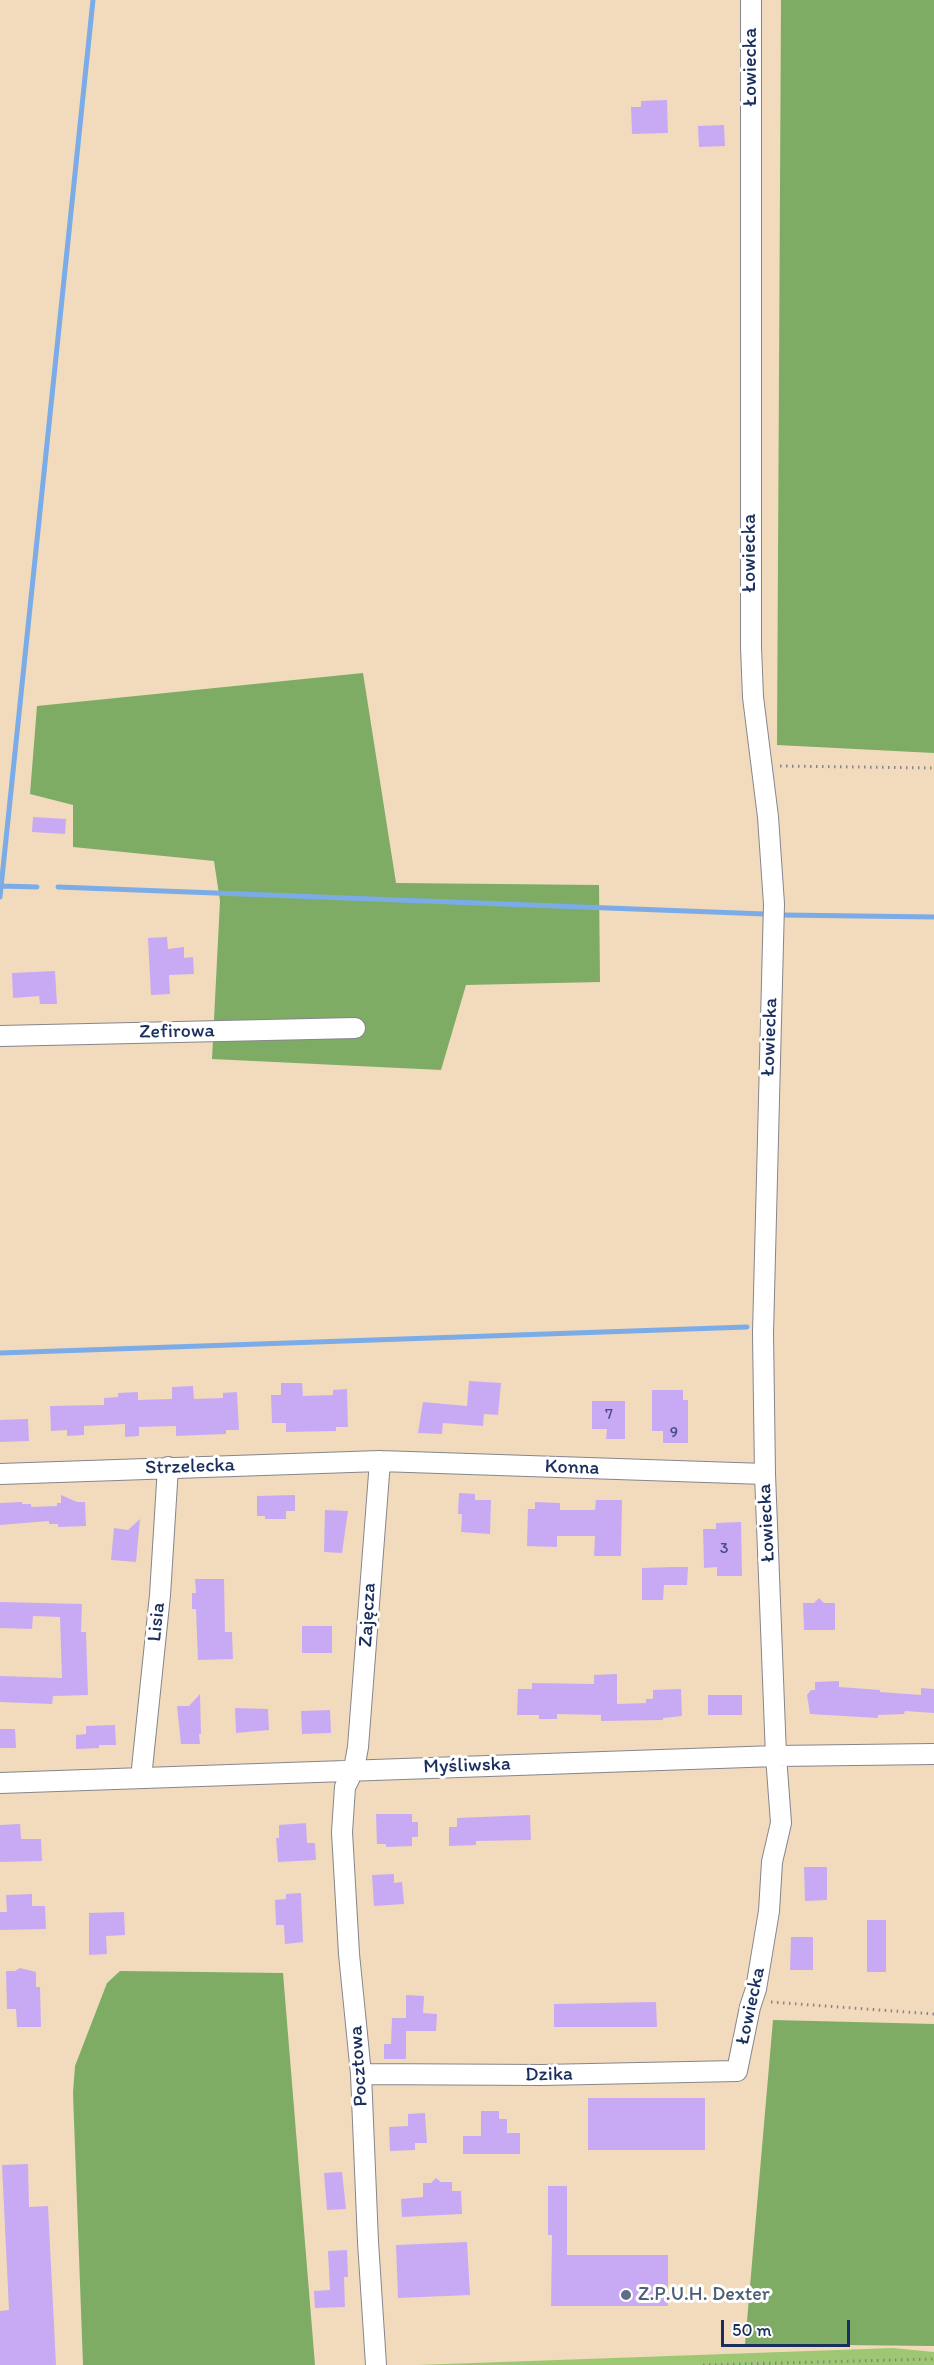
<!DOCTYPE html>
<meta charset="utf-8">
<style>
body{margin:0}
#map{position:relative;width:934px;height:2365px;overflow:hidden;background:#f1dbbc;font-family:Itim,sans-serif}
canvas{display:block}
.scale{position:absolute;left:721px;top:2320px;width:129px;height:27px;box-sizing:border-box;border:3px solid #1b2f5e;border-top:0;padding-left:8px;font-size:18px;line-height:21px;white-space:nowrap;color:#1b2f5e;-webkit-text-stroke:4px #fff;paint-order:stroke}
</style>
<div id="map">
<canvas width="934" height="2365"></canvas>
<div class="scale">50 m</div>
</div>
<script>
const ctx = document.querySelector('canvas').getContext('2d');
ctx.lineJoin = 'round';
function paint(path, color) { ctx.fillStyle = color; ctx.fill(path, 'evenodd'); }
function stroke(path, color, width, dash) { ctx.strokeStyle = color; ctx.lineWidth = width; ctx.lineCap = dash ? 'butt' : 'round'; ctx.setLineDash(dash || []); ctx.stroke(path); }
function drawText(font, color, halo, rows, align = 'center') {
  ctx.font = font + ' Itim,sans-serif'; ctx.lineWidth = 6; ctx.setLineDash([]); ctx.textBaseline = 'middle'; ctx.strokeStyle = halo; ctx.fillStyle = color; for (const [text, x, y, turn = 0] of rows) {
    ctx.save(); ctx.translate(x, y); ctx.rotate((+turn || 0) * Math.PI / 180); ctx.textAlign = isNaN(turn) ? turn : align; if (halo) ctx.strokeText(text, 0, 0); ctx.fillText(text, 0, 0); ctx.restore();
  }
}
const green = new Path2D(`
 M893 2348 934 2352V2365H418Z`);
const forest = new Path2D(`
 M781 0H934V753L777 745Z
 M363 673 396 883 599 885 600 982 466 985 441 1070 212 1059 220 901 214 861 73 847V805L30 794 37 706Z
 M120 1971 283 1973 315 2365H83L73 2093 75 2066 107 1983Z
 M773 2020 934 2024V2346L745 2344Z`);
const stream = new Path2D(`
 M1 886 37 887
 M58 887 765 914
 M0 897 93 0
 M782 915 934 917
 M0 1353 747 1327`);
const building = new Path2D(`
 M667 100 668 133 632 134 631 107H641V101Z
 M724 125 725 146 699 147 698 126Z
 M33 817 66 819 65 834 32 832Z
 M167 937 168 949 184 947V958L193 957 194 974 169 975 170 994 151 995 148 938Z
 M55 971 57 1004H40L39 996 13 998 12 973Z
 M469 1381 501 1383 498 1415 484 1414 483 1426 443 1423 442 1434 418 1433 423 1402 467 1406Z
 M281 1383H302L303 1396 333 1395V1390L347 1389 348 1427H336V1431L286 1432V1423H272L271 1395H281Z
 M193 1386 194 1399 223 1398V1393L237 1392 239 1430H226V1434L176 1436V1426L139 1427V1436L125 1437V1424L84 1426V1435L67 1436V1430L51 1431 50 1406 104 1405V1398L118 1397V1393L138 1392V1400L172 1399V1387Z
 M652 1390H683V1400H688V1443H663V1431H652Z
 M592 1401H625V1439H606L607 1429H592Z
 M28 1419 29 1441 0 1442V1420Z
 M459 1493 475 1494V1500H491L490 1534 461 1532 462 1514H458Z
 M61 1495 77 1502H85L86 1526 58 1527V1524H49V1521L0 1525V1503L22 1502V1504H31V1507L57 1506V1503H61Z
 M295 1495V1511H286V1519H265V1516H257V1496Z
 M596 1500H622L621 1556H594L595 1536H557V1547L527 1546 528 1509H535V1502L560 1503V1510H595Z
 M325 1510 348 1511 342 1553 324 1552Z
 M140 1519 136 1562 111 1560 114 1528 128 1530Z
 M741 1522 742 1576H717V1567L704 1568 703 1529H716V1523Z
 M673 1567H688L687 1585H664L663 1600H642V1568Z
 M195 1579H224L225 1632H232L233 1659 198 1660 196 1609H192V1593H196Z
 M819 1598 824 1603H835V1630H804L803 1603H814Z
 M0 1602 82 1604 81 1632H86L88 1695 53 1696 52 1704 0 1702V1676L62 1678 60 1617 33 1616 32 1629 0 1628Z
 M302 1626H332V1653H302Z
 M617 1674V1704L646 1703V1699H653V1690L681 1689 682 1716 663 1718V1720L601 1721V1715L557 1714V1719H539V1715H517L518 1689H532V1683L594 1684V1675Z
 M839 1681V1687L880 1690V1692L921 1695V1688L934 1689V1713L905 1711 904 1714 878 1715V1718L810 1714 807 1695 811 1690H815V1682Z
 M200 1694 201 1734H199L200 1744H181L177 1706H189Z
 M708 1695H742V1715H708Z
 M235 1708 268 1709 269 1730 236 1733Z
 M330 1710 331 1733 302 1734 301 1711Z
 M115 1725 116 1745H99V1748L76 1749V1735L86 1734V1726Z
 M0 1729H15L16 1748H0Z
 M376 1814H412V1822H418V1837H412V1846L386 1847V1844H377Z
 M530 1815 531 1840 476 1841V1845L449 1846V1827H457V1818Z
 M306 1823 307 1843H315L316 1860 278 1862 276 1838H279V1825Z
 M20 1824 21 1839H41L42 1861 0 1862V1825Z
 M804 1867H827V1900L805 1901Z
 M394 1874V1883L402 1882 404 1904 374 1906 372 1875Z
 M301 1893 303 1942 285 1944 284 1925H276L275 1900 286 1899V1894Z
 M32 1894V1906H45L46 1929 0 1930V1912H7L6 1895Z
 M124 1912 125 1935 106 1936 107 1954 89 1955V1913Z
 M867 1920H886V1972H867Z
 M791 1937H813V1970H790Z
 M20 1968 36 1972V1987H40L41 2027H17L16 2009H7L6 1971H15Z
 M406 1995 424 1996 423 2013 437 2014 436 2031H406V2059H384V2044H391L392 2018H406Z
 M656 2002 657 2027H554V2004Z
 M588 2098H705V2150H588Z
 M481 2111H499V2119H507V2133H520V2154H463V2136H481Z
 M425 2113 427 2143H415V2150L390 2151 389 2127 408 2126V2114Z
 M28 2164 29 2207 48 2206 56 2365H0V2311L9 2310 2 2165Z
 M342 2172 346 2209 327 2210 324 2173Z
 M436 2178 441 2182H452V2191H461L462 2214 402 2217 401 2199 423 2197V2183H431Z
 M548 2186H567V2255H668V2306H551L552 2235H548Z
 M467 2242 470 2295 398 2298 396 2245Z
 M347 2250 348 2277H344L345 2307 315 2308 314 2291 330 2290 328 2251Z`);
const path = new Path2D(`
 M780 766 934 768
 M771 2002 934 2014
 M703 2365 934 2359`);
const minor = new Path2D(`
 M0 1036 355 1028
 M0 1474 380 1461 765 1474
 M141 1778 160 1595 168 1467
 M0 1783 776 1756 934 1754
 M361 2074 542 2075 737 2071 750 2007 756 1989 769 1911 772 1862 781 1823 776 1756 765 1474 763 1333 774 904 768 817 753 697 751 647V0
 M376 2365 368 2242 361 2074 349 1954 342 1832 345 1787 354 1769 358 1747 380 1461`);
const markers = [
 [626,2295,6,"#5c6f8a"]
];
const numberNames = [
 ["7",609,1415],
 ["9",674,1433],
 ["3",724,1549]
];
const streetNames = [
 ["Łowiecka",751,67,-90],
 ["Łowiecka",750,553,-90],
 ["Zefirowa",177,1032,-1],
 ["Łowiecka",770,1037,-88],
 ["Strzelecka",190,1467,-2],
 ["Konna",572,1468,2],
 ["Łowiecka",767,1523,-93],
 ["Zajęcza",368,1615,-87],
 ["Lisia",157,1622,-84],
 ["Myśliwska",467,1766,-2],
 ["Łowiecka",751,2006,-78],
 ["Pocztowa",359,2066,-94],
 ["Dzika",549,2075,-1]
];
const serviceNames = [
 ["Z.P.U.H. Dexter",638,2295]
];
paint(green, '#9ec773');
paint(forest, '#7eac65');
stroke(stream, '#7bace7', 5);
paint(building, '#c8aaf4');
stroke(minor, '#86858d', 22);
stroke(path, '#86858d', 3, [1.5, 4.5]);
stroke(minor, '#fff', 20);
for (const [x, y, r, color] of markers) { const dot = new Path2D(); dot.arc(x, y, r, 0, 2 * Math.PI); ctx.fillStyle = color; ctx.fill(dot); stroke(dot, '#fff', 2); }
drawText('16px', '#464e84', null, numberNames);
drawText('20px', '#1b2f5e', '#fff', streetNames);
drawText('20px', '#4e5e75', '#fff', serviceNames, 'left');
</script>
